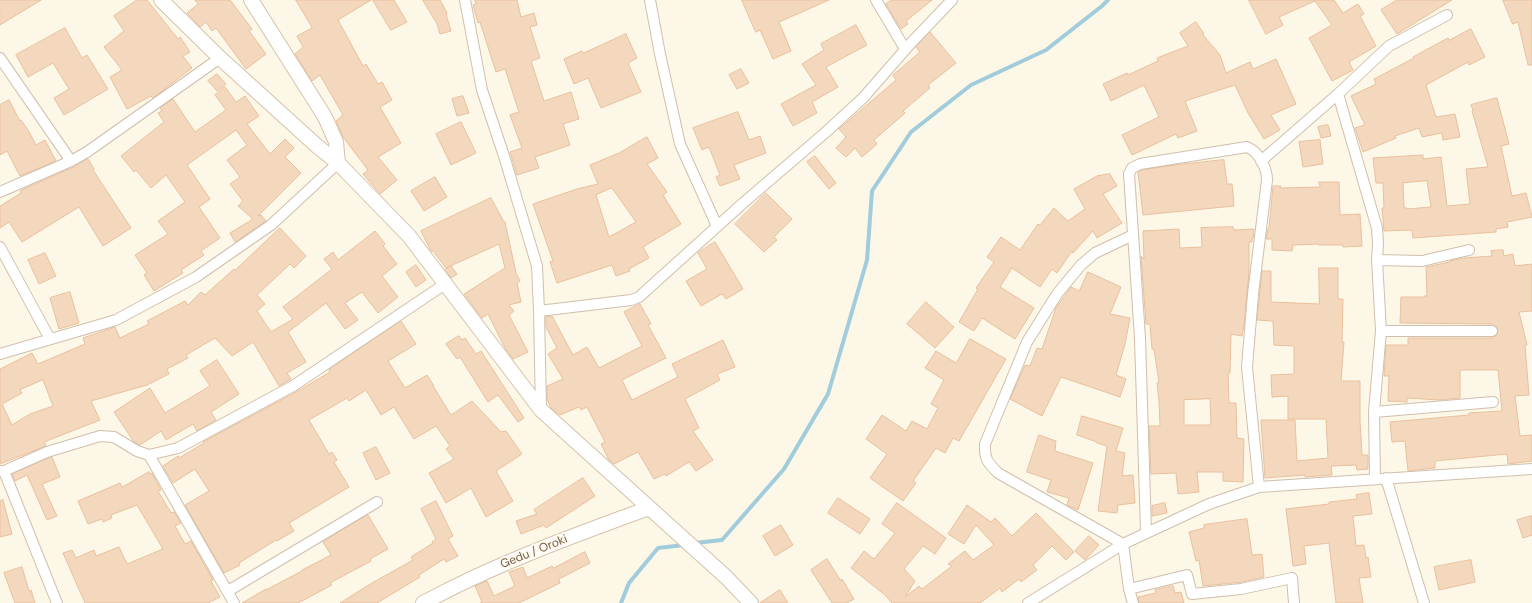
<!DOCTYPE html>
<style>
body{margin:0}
canvas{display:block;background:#fdf7e7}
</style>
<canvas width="1532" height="603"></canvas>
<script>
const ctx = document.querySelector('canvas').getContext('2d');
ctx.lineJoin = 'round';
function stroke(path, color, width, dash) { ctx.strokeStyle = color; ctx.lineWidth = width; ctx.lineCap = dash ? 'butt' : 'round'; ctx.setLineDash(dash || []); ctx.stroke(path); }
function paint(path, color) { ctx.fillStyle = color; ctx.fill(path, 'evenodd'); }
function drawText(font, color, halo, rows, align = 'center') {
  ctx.font = font + ' "DM Sans",sans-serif'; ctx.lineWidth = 4; ctx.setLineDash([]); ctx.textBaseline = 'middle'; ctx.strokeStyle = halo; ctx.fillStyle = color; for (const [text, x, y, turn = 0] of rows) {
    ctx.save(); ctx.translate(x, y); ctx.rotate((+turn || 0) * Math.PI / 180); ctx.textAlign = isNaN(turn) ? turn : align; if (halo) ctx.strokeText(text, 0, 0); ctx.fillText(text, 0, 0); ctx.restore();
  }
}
const stream = new Path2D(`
 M695 543 722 540 784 469 828 394 867 260 872 191 911 132 971 85 1046 50 1102 6 1108 0
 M621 603 629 583 658 548 684 545`);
const building = new Path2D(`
 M0 0H41L0 25Z
 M137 0H147L178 39 180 37 190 52 183 56 192 68 153 98 151 96 127 109 110 77 122 70 104 47 124 31 114 16Z
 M195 0H230L252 29 249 31 266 54 246 69 216 28 212 31 206 22 200 27 188 14 187 13 198 4Z
 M296 0H371L338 20 363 66 366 64 378 84 382 82 392 100 380 107 401 143 378 157 397 180 380 194 363 174 368 170 343 137 336 121 343 115 320 75 312 81 295 54 303 47 297 36 312 28Z
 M373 0H394L407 22 391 30Z
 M423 0H440L447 13 446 14 451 31 440 34 437 24Z
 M475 0H517L521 17 534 13 537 25 530 27 540 58 531 61 544 101 571 92 579 119 563 124 570 145 535 157 539 168 517 175 510 152 522 148 510 115 519 112 505 69 496 72 480 22 478 23 473 5 476 4Z
 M742 0H829L779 22 791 51 773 59 760 30 756 32Z
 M892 0H932L906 21 908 24 901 29 886 4Z
 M1249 0H1334L1343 13 1358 4 1364 14 1360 16 1376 46 1349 62 1353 70 1332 81 1309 38 1332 25 1315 1 1279 17 1283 25 1266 34Z
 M1397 0H1452L1397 34 1381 10Z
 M1503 0H1532V65H1528L1518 22 1513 24Z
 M1196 22 1204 34 1203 35 1220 55 1226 73 1250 62 1253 69 1276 59 1296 104 1271 115 1280 130 1264 139 1248 113 1235 85 1185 101 1197 131 1178 138 1176 134 1132 155 1122 135 1159 117 1144 85 1111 101 1103 84 1127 73 1128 75 1158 61 1157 58 1188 46 1180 33Z
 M856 25 867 45 826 67 838 87 812 102 817 113 793 126 781 104 816 85 802 64 824 50 821 44Z
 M65 28 82 58 87 55 108 89 64 115 54 98 69 89 53 63 28 77 16 55Z
 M1471 29 1485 57 1469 65 1468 62 1426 85 1436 117 1455 114 1460 137 1443 140 1442 133 1422 137 1419 128 1395 136 1396 138 1363 152 1355 128 1365 125 1351 96 1376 84 1374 79 1414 58 1413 57 1448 38 1449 40Z
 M930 32 956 63 928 85 930 88 903 111 905 113 874 140 877 144 862 157 855 148 846 157 836 148 846 137 839 129 896 80 893 75 920 52 916 47Z
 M626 34 637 58 628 63 641 92 601 108 588 78 574 84 564 59 582 51 583 53Z
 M741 69 749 83 737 89 729 75Z
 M217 74 226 84 217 91 208 81Z
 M225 87 236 102 245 96 259 116 247 124 270 154 285 139 294 148 285 157 301 173 258 216 261 215 266 221 235 242 230 233 253 219 238 206 243 201 230 184 240 177 227 160 247 145 236 130 187 165 210 199 199 207 220 238 201 251 204 255 181 270 183 273 154 291 144 275 147 273 135 255 168 234 158 221 185 202 166 175 151 188 136 170 134 172 121 156 164 122 158 113 162 111 160 108 173 99 195 132 226 110 215 95Z
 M463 96 469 113 457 116 452 99Z
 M1497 98 1509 144 1501 146 1512 196 1526 193 1532 217 1507 222 1508 227 1496 229V232L1413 238 1412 230 1384 231 1382 208H1384L1383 183H1376L1373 158 1423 155V159L1441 157 1447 206 1470 204 1466 169 1488 167 1472 111 1473 110 1471 105ZM1427 181 1431 207 1407 209V208H1404L1403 183Z
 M9 100 20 121 21 120 28 130 36 145 45 140 56 161 20 176 7 151 0 155V105Z
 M738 112 749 140 760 136 766 153 734 165 740 179 720 186 716 177 720 175 709 147 702 150 693 128Z
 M461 122 476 153 451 165 436 134Z
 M1328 125 1331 136 1321 138 1318 127Z
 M647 137 658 158 647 164 667 192 663 195 681 224 643 247 649 258 629 269 630 271 616 276 612 265 557 283 550 262 553 261 533 204 577 189 598 184 590 165 619 153ZM612 188 636 222 609 237 596 195Z
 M1320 140 1323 164 1303 167 1299 142Z
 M815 156 836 183 829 189 807 162Z
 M88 159 94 169 93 170 131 228 103 246 79 207 22 242 9 222 0 228V206L21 193 20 191 26 188 74 167Z
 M1224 160 1227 184H1232L1234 206 1143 215 1138 172 1142 170 1174 165Z
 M1110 174 1117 186 1103 194 1122 223 1097 238 1093 231 1073 253 1072 251 1057 273 1052 269 1040 287 1012 268 1000 287 1034 308 1015 339 982 318 974 331 959 322 978 289 976 288 994 262 987 257 1001 237 1020 250 1038 224 1040 225 1054 208 1068 221 1085 209 1074 189 1097 176Z
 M435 177 447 197 424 211 411 191Z
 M1319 182H1339L1340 215 1360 214 1362 246 1343 247V245H1319V244L1293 245 1292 251 1272 250V239H1266L1268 229 1269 228 1273 186H1281L1280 188 1320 187Z
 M766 193 792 219 774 237 777 240 764 252 735 224Z
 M491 198 504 222H505L516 273 520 281 517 283 521 302 509 305 514 311 509 315 528 352 513 359 505 348 488 314 482 318 464 294 505 268 499 244 446 268 433 251H431L421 231Z
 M1233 227 1234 230 1254 229 1253 239 1252 238V242H1249V272L1244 325 1242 336 1231 334 1230 373H1228L1229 403H1236L1237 438 1244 439 1243 482 1223 481V472H1197L1199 492 1178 494 1176 473 1151 474 1149 426H1160L1159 401 1157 383 1159 382 1154 349H1152L1150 324H1146L1141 256 1144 259 1143 231 1179 229 1180 248 1202 247 1201 228ZM1210 399 1211 425H1184V400Z
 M280 228 306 256 294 268 290 264 257 295 265 304 257 311 271 332 293 319 283 307 332 269 324 259 333 252 338 260 375 231 385 244 383 246 397 264 382 276 398 297 378 313 362 292 345 303 358 320 345 329 326 303 288 332 306 362 287 373 291 379 279 386 253 342 232 356 215 338 186 355 188 358 167 369 169 374 147 385 91 401 100 420 44 442 46 446 0 464V369L32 353 38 364 85 344 83 338 115 327 120 338 149 324 147 321 185 301 188 305 201 292 205 295 234 269 235 270ZM43 380 53 406 30 414 12 425 2 404 22 393 20 390Z
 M715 242 743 289 726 299 722 294 701 306 686 281 707 269 698 253Z
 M1503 250 1504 256 1513 254 1515 266 1532 264V311L1519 312 1527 345 1525 346 1529 395 1515 396 1520 436 1532 435V461L1508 464 1507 454 1435 461V468L1408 471 1405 441 1392 442 1390 422 1469 415V413L1502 411 1498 370H1460V398L1439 400 1407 398V402L1388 401 1389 376H1384L1386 345H1408V338H1492L1496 336 1498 331 1497 327 1492 324 1400 323 1401 297H1424V296H1427L1426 267 1450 262V261L1464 258 1492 256 1491 251Z
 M45 253 56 276 39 284 28 260Z
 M416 265 426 280 416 287 406 272Z
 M451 266 457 274 451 278 445 270Z
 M1319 268H1338V299H1343L1342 342H1344L1341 381H1360V421L1362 455H1368V469L1357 470 1356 465 1331 466 1332 475 1305 477V475L1265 478 1261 420H1295L1297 461 1328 458 1326 419H1288V396L1272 397 1271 375 1294 374V346L1274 345 1273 321 1257 320 1262 271H1271V302L1319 304Z
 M1088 272 1121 287 1110 314 1130 318 1125 344 1116 375 1126 379 1120 397 1061 377 1042 416 1010 399 1025 365 1030 366 1037 348 1042 349 1056 308 1071 287 1079 291Z
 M70 292 79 323 59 329 50 298Z
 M926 302 954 327 935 348 907 324Z
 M640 304 651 324 648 325 666 358 622 380 632 400 678 377 672 364 723 340 735 367 717 374 720 380 685 399 699 428 693 431 713 460 696 471 689 462 666 476 665 474 654 479 638 452 614 464 609 460 601 444 605 442 587 407 581 410 579 407 560 415 551 408 547 399V386L563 379 548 354 557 348 546 327V317L552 316 573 355 587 347 599 368 642 346 624 312Z
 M401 321 416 344 388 361 405 388 427 375 434 386H433L451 415 472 401 501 432 506 431 522 454 496 471 513 501 486 517 471 488 446 503 429 473 454 459 446 449 450 446 436 426 414 439 394 407 381 415 366 390 349 401 347 398 309 420 329 454 332 452 337 460 334 462 349 487 289 523 294 531 277 541 276 540 239 563 240 565 224 573 185 505 209 491 195 469 173 483 163 466 178 456 179 458 204 443 203 442 298 391 330 372 329 370Z
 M459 336 462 340 465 338 476 354 481 351 524 418 518 422 498 395 488 402 460 357 457 359 446 344Z
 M970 339 1006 359 959 441 953 438 945 453 936 448 913 481 916 483 903 501 870 478 887 454 866 439 882 415 906 431 912 421 927 429 938 408 931 404 944 380 925 368 936 351 956 363Z
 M217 360 239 394 211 412 216 420 197 431 193 424 166 440 161 431 140 445 134 442 114 412 150 388 165 413 210 386 200 371Z
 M1082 416 1123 428 1116 451 1125 453 1122 476 1133 475 1135 503 1118 505 1117 513 1098 511 1107 446 1097 443V442L1077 435Z
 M1039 435 1056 441 1055 451 1093 463 1078 510 1067 505 1069 498 1047 492 1051 480 1027 472Z
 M376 447 390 473 376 480 363 453Z
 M52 457 60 477 42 484 57 516 47 520 27 475 15 481 12 474Z
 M149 472 150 474 152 473 161 490 158 491 171 513 174 512 181 523 175 526 185 544 191 541 213 580 211 581 220 597 208 603H85L63 553 72 550 76 558 94 550 96 556 119 547 127 564 163 549 137 505 111 515 112 518 103 522 102 519 88 524 78 501 120 483 122 487Z
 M583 478 595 496 546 528 544 525 521 534 516 521 537 514 534 510Z
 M1369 493 1372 514 1353 516 1356 546 1364 545 1366 558 1368 557 1371 577 1359 578 1363 603H1336L1329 543 1304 546 1306 564 1293 566 1286 509 1329 504V502L1357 499 1356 495Z
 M838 498 870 519 860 534 828 513Z
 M3 500 12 534 0 537V501Z
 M436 501 453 536 448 539 458 556 446 562 444 559 419 575 420 577 377 603H340L372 583 413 560 411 557 433 543 432 542 436 539 421 509Z
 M897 503 946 538 935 554 923 546 904 569 915 581 905 597 919 586 922 589 952 566 948 564 965 551 973 560 994 545 976 525 964 544 948 534 967 505 991 522 995 518 1012 536 1036 513 1074 552 1066 560 1052 546 1033 565 1037 570 1021 582 1019 579 1002 592 1000 588 980 603H892L885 595 851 568 864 551 874 559 895 533 882 524Z
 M1165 503 1167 513 1152 516V506Z
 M368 515 388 549 370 559 371 561 330 583 332 585 298 603H242L266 589V590L302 571V570L331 555 323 542Z
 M1532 516V535L1523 538 1517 520Z
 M1247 519 1252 555 1262 554 1264 577 1242 582 1203 586 1199 560 1196 561 1189 532 1204 528V525Z
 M781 525 793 545 775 556 763 536Z
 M1089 536 1099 545 1085 560 1075 551Z
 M585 552 590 563 559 579 560 583 519 603H480L482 602 475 586 487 581 494 596 515 586 509 572 523 567 527 578 552 566 553 568Z
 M827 559 841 581 842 579 854 599 847 603H832L811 570Z
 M1471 560 1475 582 1439 590 1434 567Z
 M22 567 29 591 31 590 35 603H15L4 573Z
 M1173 586 1175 593 1181 592 1184 603H1139L1138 597 1156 593 1155 590Z
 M780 590 788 603H760Z`);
const street = new Path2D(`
 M465 0 482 90 504 156 537 266 539 311 541 410
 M650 0 660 54 680 144 717 226
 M876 0 905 49
 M0 58 71 161
 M1338 94 1377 228 1378 243 1377 260 1381 331 1374 412 1375 479
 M1261 161 1338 94 1389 46 1447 15
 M0 192 71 161 87 152 220 58
 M1133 235 1095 253 1081 265 1057 294 1027 342 985 444C984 459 988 463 998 473L1123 544 1129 589 1133 603
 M0 247 50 339
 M1377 260 1422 261 1469 250
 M539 311 631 300 639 297 742 204 826 132 863 98 911 43 952 0
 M1381 331H1492
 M0 354 116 320 196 277 271 225 338 163
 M1374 412 1493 402
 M149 455 234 603
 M0 471H4L47 452 100 436 114 437 137 451 149 455 178 448 293 386 445 284
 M4 471 57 603
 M1386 478 1424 603
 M1146 532 1140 338 1129 174 1132 168 1140 164 1247 147C1259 152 1267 168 1267 180L1253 294 1247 367 1259 487
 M1129 589 1187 575 1192 594 1241 589 1292 578 1294 603
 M228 591 377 502
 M1028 603 1123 544 1209 504 1259 487 1532 469`);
const secondary = new Path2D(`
 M161 0 220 58 317 146 338 163 409 236 541 410 726 577 751 603
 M251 0 325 117 336 142 338 163
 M423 603C495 564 572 536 649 508`);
const streetNames = [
 ["Gedu / Oroki",534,552,-22]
];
stroke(stream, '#a0ccdb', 4);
paint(building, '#f4d8bd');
stroke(building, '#e8c09d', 1);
stroke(street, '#d0bfac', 12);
stroke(secondary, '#d6c2ac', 16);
stroke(street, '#fff', 10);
stroke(secondary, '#fff', 14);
drawText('12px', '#795f4a', '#fffaef', streetNames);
</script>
